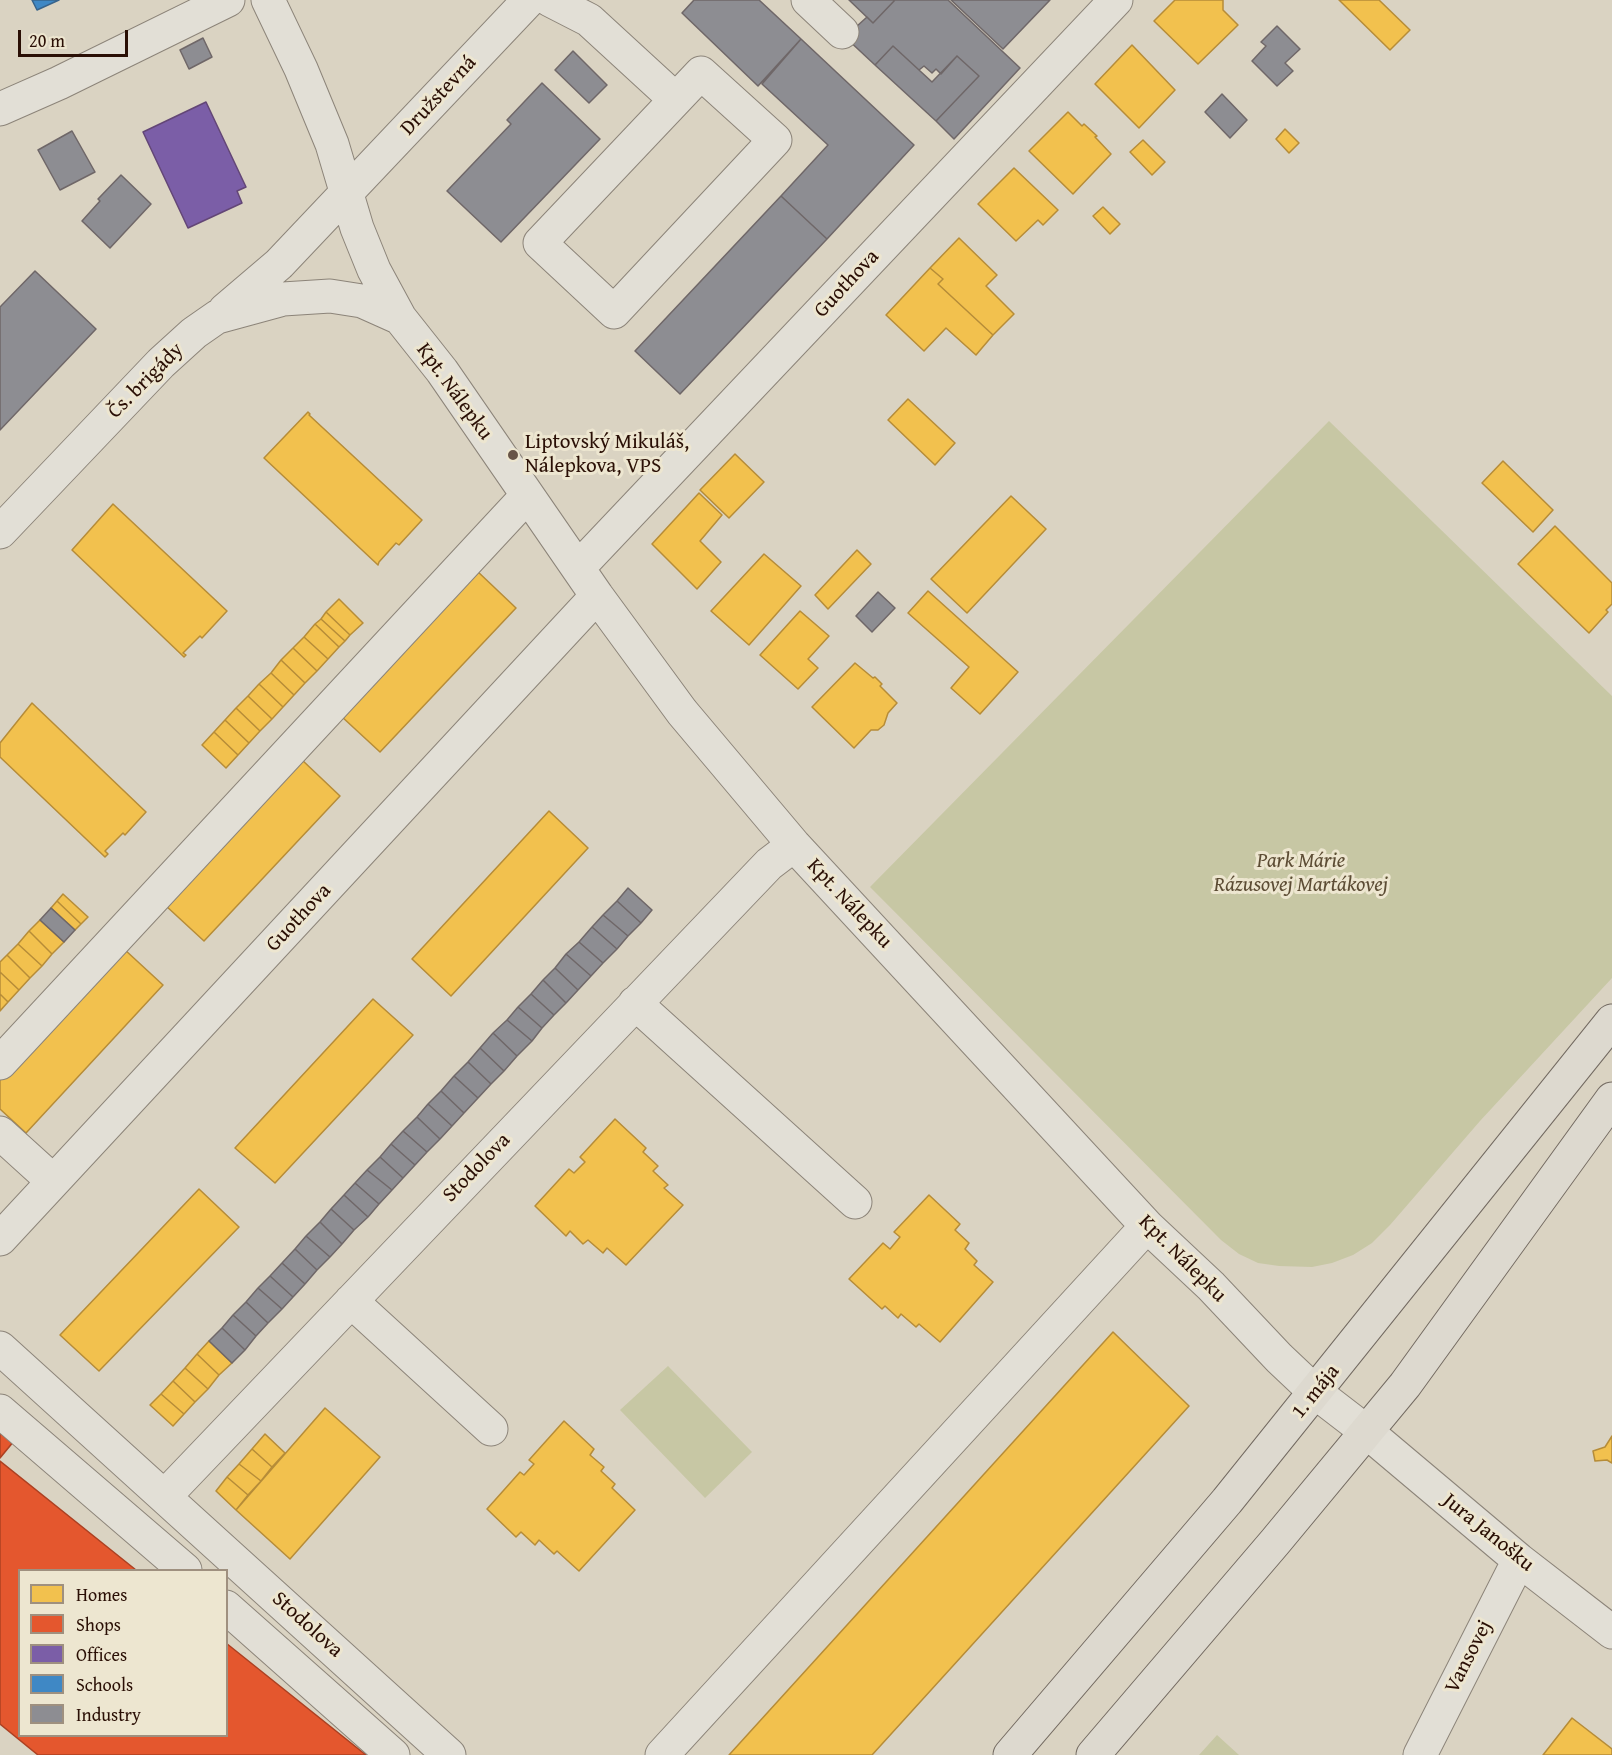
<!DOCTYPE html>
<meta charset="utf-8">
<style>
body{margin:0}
#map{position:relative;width:1612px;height:1755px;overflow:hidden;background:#dad3c2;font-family:"Gentium Book Plus",serif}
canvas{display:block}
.legend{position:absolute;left:18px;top:1569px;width:210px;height:168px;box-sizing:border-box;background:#ede6d0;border:2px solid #9f907f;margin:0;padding:8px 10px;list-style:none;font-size:18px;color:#2a0f05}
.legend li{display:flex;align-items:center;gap:12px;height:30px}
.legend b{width:30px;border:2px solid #9f907f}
.scale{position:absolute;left:18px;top:30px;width:110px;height:27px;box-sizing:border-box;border:3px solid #2a0f05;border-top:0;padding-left:8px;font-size:18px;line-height:21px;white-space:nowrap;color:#2a0f05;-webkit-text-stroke:4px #ede6d0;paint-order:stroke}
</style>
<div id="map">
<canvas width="1612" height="1755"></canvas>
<ul class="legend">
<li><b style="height:16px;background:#f2c14e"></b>Homes</li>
<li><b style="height:16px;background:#e4572e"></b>Shops</li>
<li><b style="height:16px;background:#7b5ea7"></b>Offices</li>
<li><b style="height:16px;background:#3f88c5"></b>Schools</li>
<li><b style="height:16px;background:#8d8d92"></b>Industry</li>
</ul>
<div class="scale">20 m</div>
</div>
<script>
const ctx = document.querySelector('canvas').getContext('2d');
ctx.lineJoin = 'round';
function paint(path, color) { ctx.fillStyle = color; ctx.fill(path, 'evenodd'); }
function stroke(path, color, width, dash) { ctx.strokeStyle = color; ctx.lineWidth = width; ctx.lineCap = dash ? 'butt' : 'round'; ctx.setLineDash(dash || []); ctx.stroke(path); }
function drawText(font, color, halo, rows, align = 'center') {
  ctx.font = font + ' "Gentium Book Plus",serif'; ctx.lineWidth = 6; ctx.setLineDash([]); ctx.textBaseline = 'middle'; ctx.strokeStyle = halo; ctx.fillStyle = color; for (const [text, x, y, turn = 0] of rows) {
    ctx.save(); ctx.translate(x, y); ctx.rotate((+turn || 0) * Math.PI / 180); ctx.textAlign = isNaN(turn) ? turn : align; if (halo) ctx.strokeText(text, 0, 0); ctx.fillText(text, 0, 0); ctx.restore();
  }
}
const green = new Path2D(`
 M1329 421 1612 696V978L1480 1121 1390 1225 1372 1243 1353 1255 1332 1263 1312 1267 1279 1266 1258 1263 1239 1254 1221 1240 870 887Z
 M668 1366 752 1452 705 1498 620 1410Z
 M1217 1735 1239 1755H1199Z`);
const homes = new Path2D(`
 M1175 0H1223V10L1238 25 1198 64 1154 21Z
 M1339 0H1379L1410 30 1390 50Z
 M1132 45 1175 90 1139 128 1095 84Z
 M1068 112 1082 126 1084 124 1097 136 1095 137 1111 154 1073 194 1029 151Z
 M1285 129 1299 143 1289 153 1276 139Z
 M1143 140 1165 162 1152 175 1130 152Z
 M1014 168 1058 210 1043 225 1038 220 1016 241 978 204Z
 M1103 207 1120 224 1110 234 1093 216Z
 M959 238 997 275 986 286 1014 314 993 335 938 284 943 279 930 268Z
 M930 268 943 279 938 284 993 335 976 355 946 328 924 351 886 315Z
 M908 399 955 443 935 465 888 420Z
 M308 412 310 414 309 415 422 520 399 545 396 543 379 562 378 565 264 458Z
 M735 454 764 482 729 518 700 490Z
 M1503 461 1553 510 1533 532 1482 483Z
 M699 493 722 515 700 541 721 562 697 589 652 544Z
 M1011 496 1046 529 967 613 931 579Z
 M113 504 227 611 202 638 200 636 183 653 186 655 184 657 72 550Z
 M1555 526 1612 583V604L1606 610 1608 612 1589 633 1518 564Z
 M857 550 871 564 828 609 815 595Z
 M764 554 801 586 749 645 711 611Z
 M476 570 516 608 380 752 341 716Z
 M928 591 1018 672 980 714 951 688 969 667 908 613Z
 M339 599 363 623 350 635 326 612Z
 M800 611 829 636 808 659 818 668 798 689 760 655Z
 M326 612 350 635 345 641 321 619Z
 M321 619 345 641 339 647 315 624Z
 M315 624 339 647 328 659 304 637Z
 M304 637 328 659 317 671 293 648Z
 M293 648 317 671 305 683 281 660Z
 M281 660 305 683 294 695 271 673Z
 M855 663 873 678 875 677 882 684 880 686 897 703 888 713 884 725 878 730H871L854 748 812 707Z
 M271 673 294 695 283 707 259 684Z
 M259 684 283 707 272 719 248 696Z
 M248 696 272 719 260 731 236 708Z
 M32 703 146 812 125 835 123 833 105 851 108 854 105 857 0 757V743Z
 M236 708 260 731 249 743 225 720Z
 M225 720 249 743 238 755 214 732Z
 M214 732 238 755 226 768 202 745Z
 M301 759 340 796 204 941 165 905Z
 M549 811 588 848 451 996 412 959Z
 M63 894 88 917 81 924 57 901Z
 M57 901 81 924 75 930 51 908Z
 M40 920 64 942 52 954 29 931Z
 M29 931 52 954 42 966 18 944Z
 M18 944 42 966 30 978 7 955Z
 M124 949 163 985 26 1133 0 1109V1080Z
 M7 955 30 978 19 990 0 972V962Z
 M0 972 19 990 8 1002 0 994Z
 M0 994 8 1002 0 1011Z
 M373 999 413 1035 275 1183 235 1148Z
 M615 1119 646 1148 643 1152 658 1166 653 1171 668 1185 664 1188 683 1205 626 1265 607 1248 603 1253 588 1240 583 1244 570 1231 566 1236 535 1206 569 1169 574 1173 585 1162 580 1157Z
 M199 1189 239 1227 99 1371 60 1335Z
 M929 1195 960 1224 955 1230 969 1243 965 1249 977 1261 974 1265 993 1282 940 1342 919 1324 916 1327 901 1314 898 1318 885 1306 882 1309 849 1279 883 1243 890 1249 900 1237 894 1232Z
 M1113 1332 1189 1406 872 1755H729Z
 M209 1341 232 1363 219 1375 197 1354Z
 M197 1354 219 1375 208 1389 185 1368Z
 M185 1368 208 1389 195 1402 173 1381Z
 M173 1381 195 1402 184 1414 161 1394Z
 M161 1394 184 1414 173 1426 150 1405Z
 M325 1408 380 1457 290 1559 236 1510Z
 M564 1421 594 1449 590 1455 604 1467 601 1471 615 1484 612 1488 635 1510 579 1571 557 1551 554 1554 539 1540 535 1545 521 1532 516 1537 487 1509 520 1472 524 1475 534 1464 529 1460Z
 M265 1434 285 1453 272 1467 252 1449Z
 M1612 1436V1463L1607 1460 1595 1461 1593 1451 1605 1447Z
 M252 1449 272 1467 261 1481 239 1464Z
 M239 1464 261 1481 248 1495 227 1477Z
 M227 1477 248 1495 236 1510 216 1491Z
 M1572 1718 1612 1749V1755H1543Z`);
const shops = new Path2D(`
 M0 1430 14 1441 0 1458Z
 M0 1461 136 1570H20V1736H226V1643L366 1755H38L0 1724Z`);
const offices = new Path2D(`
 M206 102 246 187 237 191 242 203 188 228 143 132Z`);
const schools = new Path2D(`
 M32 0H59L37 10Z`);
const industry = new Path2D(`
 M694 0H759L801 39 758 86 682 13Z
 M849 0H895L873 23Z
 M895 0H948L1020 68 954 139 936 121 979 76 957 56 941 74 936 69 932 73 924 66 919 70 893 46 875 65 845 37 867 17 873 23Z
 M951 0H1050L1003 49Z
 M1277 26 1300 49 1285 63 1293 71 1277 86 1252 61 1266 46 1261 42Z
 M203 38 212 57 189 69 180 50Z
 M801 39 914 145 827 239 781 196 828 145 762 84Z
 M893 46 932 82 957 56 979 76 936 121 875 65Z
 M573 51 607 85 589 103 555 70Z
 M542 83 600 139 501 242 447 191 511 124 507 120Z
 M1222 94 1247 120 1230 138 1205 112Z
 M72 131 95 172 60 190 38 150Z
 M121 175 151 204 110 248 82 221 100 201 98 199Z
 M781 196 827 239 680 394 635 351Z
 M35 271 96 329 0 430V307Z
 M878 592 895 608 872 632 856 616Z
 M628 888 652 910 641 923 617 901Z
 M617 901 641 923 628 936 603 915Z
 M51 908 75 930 64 942 40 920Z
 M603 915 628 936 617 949 592 927Z
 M592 927 617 949 603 963 579 942Z
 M579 942 603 963 591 976 566 954Z
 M566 954 591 976 578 990 555 968Z
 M555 968 578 990 566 1003 543 980Z
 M543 980 566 1003 554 1015 531 994Z
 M531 994 554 1015 542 1028 518 1007Z
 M518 1007 542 1028 532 1041 507 1020Z
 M507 1020 532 1041 517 1056 493 1033Z
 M493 1033 517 1056 504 1071 480 1048Z
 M480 1048 504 1071 491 1084 468 1062Z
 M468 1062 491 1084 478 1098 454 1076Z
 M454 1076 478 1098 464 1113 441 1091Z
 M441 1091 464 1113 452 1126 428 1104Z
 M428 1104 452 1126 440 1139 417 1117Z
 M417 1117 440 1139 427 1152 403 1131Z
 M403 1131 427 1152 415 1165 391 1144Z
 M391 1144 415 1165 403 1178 380 1157Z
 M380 1157 403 1178 392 1190 367 1170Z
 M367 1170 392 1190 379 1204 355 1183Z
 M355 1183 379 1204 368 1217 344 1195Z
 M344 1195 368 1217 354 1230 331 1209Z
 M331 1209 354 1230 342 1244 320 1222Z
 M320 1222 342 1244 330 1257 306 1236Z
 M306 1236 330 1257 317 1270 295 1249Z
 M295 1249 317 1270 305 1284 282 1263Z
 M282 1263 305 1284 293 1297 270 1276Z
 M270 1276 293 1297 282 1309 258 1288Z
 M258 1288 282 1309 268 1323 246 1302Z
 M246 1302 268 1323 256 1336 233 1315Z
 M233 1315 256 1336 245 1350 222 1328Z
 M222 1328 245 1350 232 1363 209 1341Z`);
const minor = new Path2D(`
 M268 0 301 69 332 144 357 228 374 270 400 318 442 371 597 596 682 712 794 845 1147 1226 1211 1286 1279 1358 1315 1392 1367 1432 1519 1560 1612 1632
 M550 0 589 20 675 99
 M808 0 842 32
 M701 73 775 140 614 312 540 243Z
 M0 109 59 83 228 0
 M225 310 279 264 529 0
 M0 532 161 363 194 333 217 317 283 299 330 296 362 301 400 318
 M578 568 1116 0
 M635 1003 855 1202
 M0 1063 527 496
 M0 1133 53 1181
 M0 1239 597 596
 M351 1301 491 1429
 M0 1348 449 1755
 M0 1411 185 1570
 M165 1496 769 864 794 845
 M226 1607 393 1755
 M662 1755 1147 1226
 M1420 1755 1519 1560`);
const major = new Path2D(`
 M1010 1755 1227 1501 1612 1021
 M1093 1755 1275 1542 1405 1385 1612 1099`);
const markers = [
 [513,455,6,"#685447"]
];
const streetNames = [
 ["Družstevná",439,96,-47],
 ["Guothova",847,284,-47],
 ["Čs. brigády",146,381,-45],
 ["Kpt. Nálepku",454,392,54],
 ["Kpt. Nálepku",849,904,47],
 ["Guothova",299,918,-47],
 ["Stodolova",477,1168,-46],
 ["Kpt. Nálepku",1182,1259,45],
 ["1. mája",1316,1392,-51],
 ["Jura Janošku",1488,1533,39],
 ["Stodolova",307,1625,42],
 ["Vansovej",1469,1657,-63]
];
const poiNames = [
 ["Liptovský Mikuláš,",525,443],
 ["Nálepkova, VPS",525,467]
];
const parkNames = [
 ["Park Márie",1301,862],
 ["Rázusovej Martákovej",1301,886]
];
paint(green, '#c7c7a4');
paint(homes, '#f2c14e');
stroke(homes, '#b68c38', 1.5);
paint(shops, '#e4572e');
stroke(shops, '#ac4122', 1.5);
paint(offices, '#7b5ea7');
stroke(offices, '#634676', 1.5);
paint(schools, '#3f88c5');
stroke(schools, '#39648b', 1.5);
paint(industry, '#8d8d92');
stroke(industry, '#6f6768', 1.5);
stroke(minor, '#8c8479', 35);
stroke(major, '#736a61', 35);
stroke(minor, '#e2dfd6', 33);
stroke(major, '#ddd9cf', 33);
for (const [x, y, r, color] of markers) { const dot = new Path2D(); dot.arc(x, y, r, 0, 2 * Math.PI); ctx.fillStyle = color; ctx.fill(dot); stroke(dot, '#ede6d0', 2); }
drawText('21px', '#2a0f05', '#ede6d0', streetNames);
drawText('21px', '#2a0f05', '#ede6d0', poiNames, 'left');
drawText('italic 21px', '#5c4c34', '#ede6d0', parkNames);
</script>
